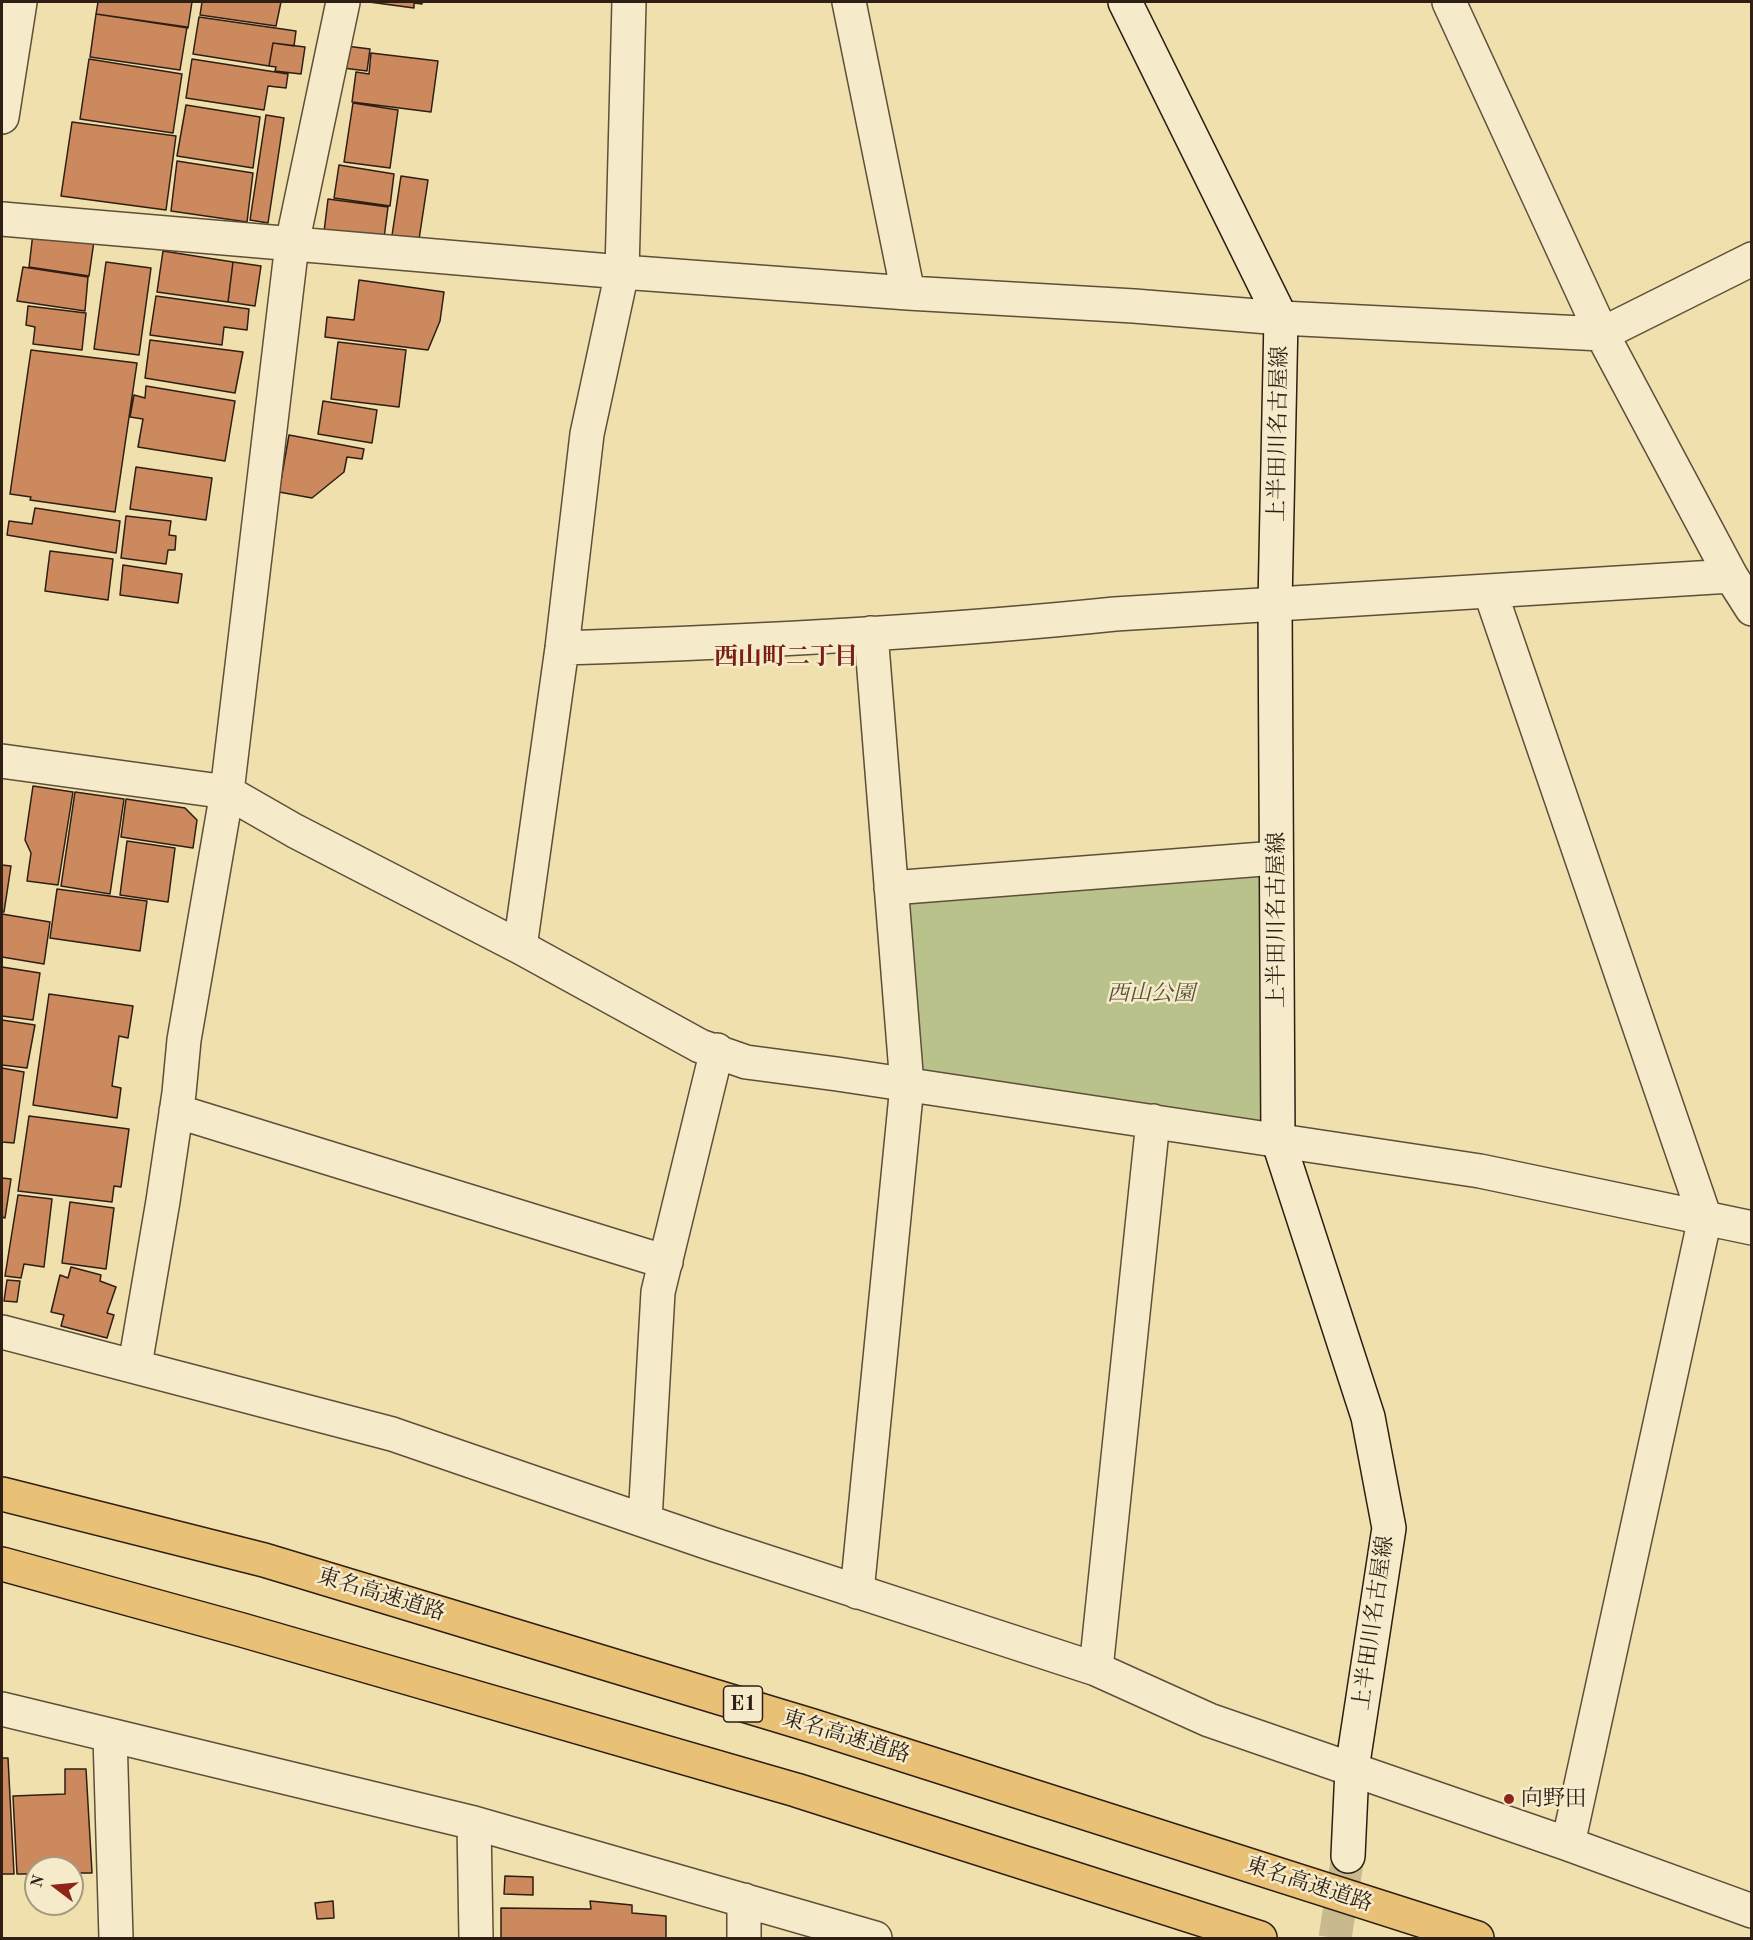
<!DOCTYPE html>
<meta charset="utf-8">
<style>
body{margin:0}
#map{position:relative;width:1753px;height:1940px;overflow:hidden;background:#efe0ad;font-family:"Old Standard TT",serif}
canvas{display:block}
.frame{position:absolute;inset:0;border:3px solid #2e1e14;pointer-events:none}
.north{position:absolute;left:24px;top:1856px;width:60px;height:60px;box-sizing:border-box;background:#f5ebca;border:2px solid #a59981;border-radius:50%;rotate:286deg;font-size:16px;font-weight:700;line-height:24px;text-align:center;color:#2e1e14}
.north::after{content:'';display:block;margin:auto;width:21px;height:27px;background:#8f2418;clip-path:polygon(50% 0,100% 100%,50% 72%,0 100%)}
</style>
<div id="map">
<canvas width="1753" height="1940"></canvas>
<div class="frame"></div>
<div class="north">N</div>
</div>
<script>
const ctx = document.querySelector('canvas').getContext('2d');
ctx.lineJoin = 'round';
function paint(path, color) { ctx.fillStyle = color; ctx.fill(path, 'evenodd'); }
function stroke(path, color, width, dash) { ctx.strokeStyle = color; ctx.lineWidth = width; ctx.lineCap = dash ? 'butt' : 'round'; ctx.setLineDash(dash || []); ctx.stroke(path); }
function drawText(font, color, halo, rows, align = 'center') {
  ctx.font = font + ' "Old Standard TT","Noto Serif JP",serif'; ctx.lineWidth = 5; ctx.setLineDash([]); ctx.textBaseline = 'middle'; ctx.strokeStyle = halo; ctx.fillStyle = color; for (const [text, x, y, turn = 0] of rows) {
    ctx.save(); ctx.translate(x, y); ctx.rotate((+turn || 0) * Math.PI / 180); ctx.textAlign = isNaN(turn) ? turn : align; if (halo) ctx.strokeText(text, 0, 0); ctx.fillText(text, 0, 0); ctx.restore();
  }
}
const green = new Path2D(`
 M1261 874 1263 1121 922 1075 908 903Z`);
const building = new Path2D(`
 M98 2H192L188 28 96 14Z
 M202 2H281L276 26 200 15Z
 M369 2H422V4L414 3V8Z
 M96 14 187 27 180 70 90 57Z
 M199 17 296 31 294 46 273 43 269 66 193 54Z
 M273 43 305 47 301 74 275 71 276 67 269 66Z
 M346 46 370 49 367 71 343 68Z
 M371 53 438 61 431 112 352 102 356 72 369 74Z
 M89 59 182 74 173 133 80 119Z
 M192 59 288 74 286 88 268 86 264 110 186 98Z
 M353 103 398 110 390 168 344 162Z
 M186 105 260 117 253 168 177 156Z
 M266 115 284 118 268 223 250 220Z
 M72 122 176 136 166 210 61 196Z
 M177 161 253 173 247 222 171 211Z
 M339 165 394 174 390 206 334 198Z
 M401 176 428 180 418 246 391 242Z
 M328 199 388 207 384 238 324 232Z
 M33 233 94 241 89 276 29 267Z
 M163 251 233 262 228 302 157 292Z
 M106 262 151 268 139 355 94 349Z
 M233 262 261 266 255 306 228 302Z
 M23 267 88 277 85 311 17 301Z
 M359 280 444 292 440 321 428 350 325 337 327 317 354 320Z
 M156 296 249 309 247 330 224 327 222 345 150 335Z
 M28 306 86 313 82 350 33 344 35 327 26 325Z
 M150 340 243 352 235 393 145 378Z
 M338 342 406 350 399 407 331 399Z
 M31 350 137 363 115 512 30 500 31 497 10 494Z
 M146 386 235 401 225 461 138 447 143 419 130 417 134 395 145 398Z
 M323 401 377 410 372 443 318 434Z
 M289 435 364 449 362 459 347 457 344 472 312 498 279 492Z
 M136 467 212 478 206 520 130 509Z
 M35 508 120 521 116 553 7 535 9 521 32 524Z
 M126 516 171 521 169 535 176 536 175 550H168L166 564 121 558Z
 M50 551 113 559 108 600 45 591Z
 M123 565 182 574 178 603 120 595Z
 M33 786 73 792 58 885 27 881 31 853 25 840Z
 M75 792 124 799 110 894 61 886Z
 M126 799 185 808 197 820 193 848 121 837Z
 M127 841 175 848 168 902 120 895Z
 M2 865 11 866 4 912H2Z
 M57 889 147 901 140 951 50 938Z
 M2 914 50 922 44 964 2 957Z
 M2 967 40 973 33 1020 2 1016Z
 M49 994 133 1006 128 1038 119 1036 112 1086 121 1088 117 1118 33 1105Z
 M2 1020 35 1025 27 1068 2 1065Z
 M2 1068 24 1072 14 1143 2 1142Z
 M29 1116 129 1129 121 1187 114 1186 112 1202 18 1191Z
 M2 1178 11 1179 5 1218 2 1217Z
 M18 1195 52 1199 44 1267 24 1264 21 1278 5 1276Z
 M70 1202 114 1208 106 1269 62 1263Z
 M71 1267 101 1275 100 1281 116 1287 107 1313 114 1315 107 1338 61 1326 64 1315 51 1312 60 1275 68 1278Z
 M7 1280 20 1281 17 1302 4 1301Z
 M2 1758H8L14 1874H2Z
 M65 1769H86L92 1873H72V1868H36V1874H17L13 1796 65 1794Z
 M505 1876 533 1877V1895L504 1894Z
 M333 1901 334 1918 317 1919 315 1903Z
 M590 1901 632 1905V1913L666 1916V1938H501V1908L591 1909Z`);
const secondaryTunnel = new Path2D(`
 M1335 1938 1348 1856`);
const minor = new Path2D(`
 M849 2 908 293
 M1449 2 1602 334 1731 576 1752 609
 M2 219 622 272 908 293 1134 306 1281 318 1602 334 1752 259
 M1490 591 1705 1218 1568 1844
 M562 648C746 642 931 633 1115 614L1731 576
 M2 761 227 792 295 831 520 947 700 1046 746 1062 837 1074 1480 1171 1752 1228
 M891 888 1276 858
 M520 947 562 648 587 434 622 272 629 2
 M176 1111 666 1262
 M2 1332 392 1434 712 1544 1096 1669 1209 1720 1568 1844 1752 1911
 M135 1365 163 1201 179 1093 184 1040 227 792 292 244 343 2
 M645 1520 658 1292 717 1050
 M857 1592 907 1085 871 633
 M1096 1669 1153 1121
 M2 1709 474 1823 875 1938
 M110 1736 116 1938
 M474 1823 476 1938
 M744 1938V1900`);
const tertiary = new Path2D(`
 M2 117 20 2`);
const secondary = new Path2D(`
 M1125 2 1281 318 1275 604 1278 1140 1368 1417 1389 1528 1352 1769 1348 1856`);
const motorway = new Path2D(`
 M2 1494 264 1560 813 1726 1477 1938
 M2 1564 242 1630 796 1790 1260 1938`);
const markers = [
 [1509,1799,6,"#8f2418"]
];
const shields = [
 [743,1704,39]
];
const shieldNames = [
 ["E1",743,1704]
];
const streetNames = [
 ["上半田川名古屋線",1279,434,-89],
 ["上半田川名古屋線",1277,920,-90],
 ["東名高速道路",381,1595,17],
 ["上半田川名古屋線",1374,1623,-82],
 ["東名高速道路",846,1737,17],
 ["東名高速道路",1309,1885,18]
];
const parkNames = [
 ["西山公園",1151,994]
];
const poiNames = [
 ["向野田",1521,1799]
];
const neighbourhoodNames = [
 ["西山町二丁目",786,658]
];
paint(green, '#b9c28a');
paint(building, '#cc895e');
stroke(building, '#2e1e14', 1.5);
stroke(secondaryTunnel, '#c8b98e', 33, [33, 16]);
stroke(minor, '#5e4e3a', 36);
stroke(tertiary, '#5e4e3a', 36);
stroke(secondary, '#2e1e14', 36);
stroke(motorway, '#2e1e14', 36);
stroke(minor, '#f5ebca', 33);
stroke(tertiary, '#f5ebca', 33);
stroke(secondary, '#f5ebca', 33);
stroke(motorway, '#e8c076', 33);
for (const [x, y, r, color] of markers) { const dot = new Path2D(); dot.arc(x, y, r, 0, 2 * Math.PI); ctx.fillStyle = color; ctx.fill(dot); stroke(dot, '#f5ebca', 2); }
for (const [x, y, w] of shields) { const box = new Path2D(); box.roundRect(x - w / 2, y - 18, w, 36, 4.5); ctx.fillStyle = '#f5ebca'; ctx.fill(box); stroke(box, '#2e1e14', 1.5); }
drawText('bold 21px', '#2e1e14', null, shieldNames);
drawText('22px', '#2e1e14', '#f5ebca', streetNames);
drawText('italic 22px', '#584f37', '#f5ebca', parkNames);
drawText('22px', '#2e1e14', '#f5ebca', poiNames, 'left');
drawText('bold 24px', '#7a1f14', '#f5ebca', neighbourhoodNames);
</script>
